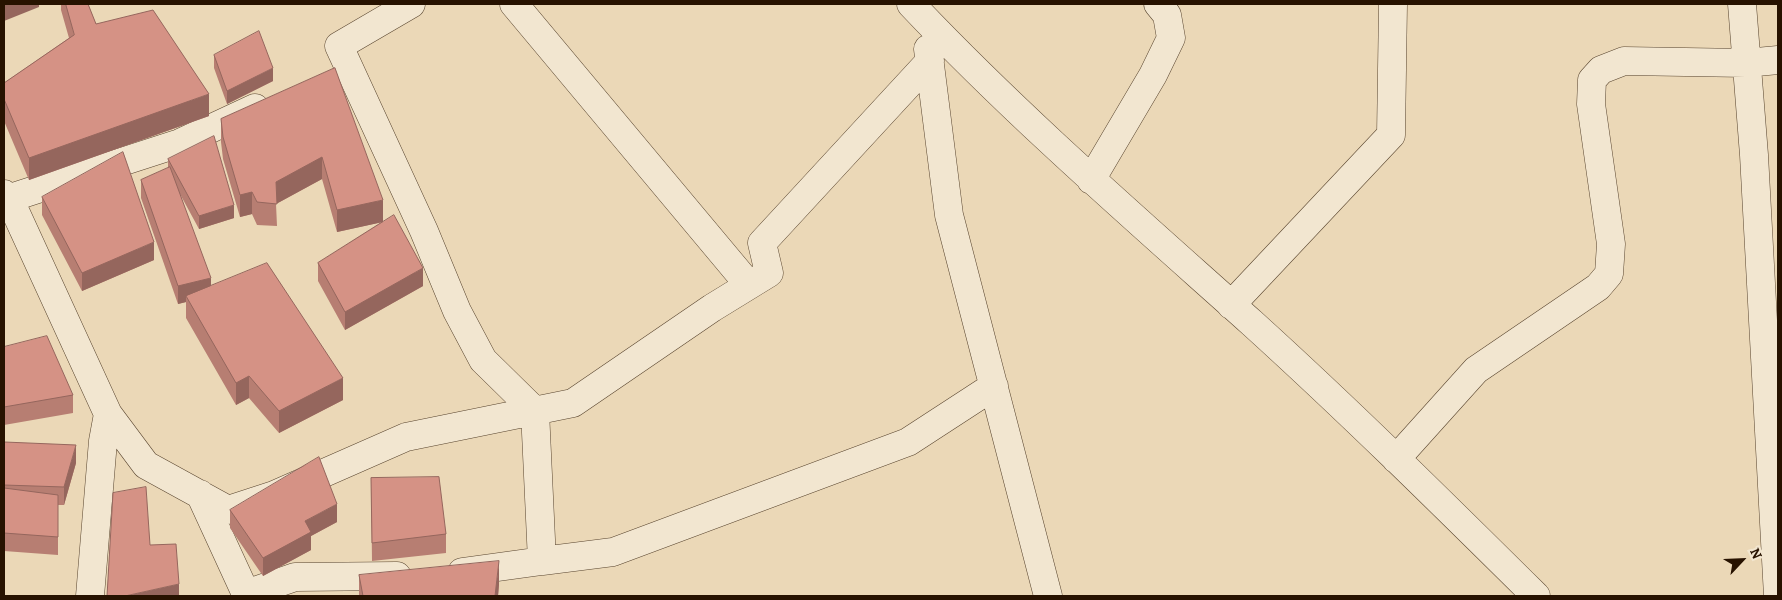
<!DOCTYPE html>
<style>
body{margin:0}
#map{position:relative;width:1782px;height:600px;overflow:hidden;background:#ebd8b7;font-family:Alegreya,serif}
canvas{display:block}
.frame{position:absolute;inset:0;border:5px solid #271200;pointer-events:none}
.north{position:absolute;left:1717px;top:535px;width:50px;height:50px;-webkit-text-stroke:4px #f2e6d0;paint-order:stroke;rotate:65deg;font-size:14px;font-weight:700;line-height:20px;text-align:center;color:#271200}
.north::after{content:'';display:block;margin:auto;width:18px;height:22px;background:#271200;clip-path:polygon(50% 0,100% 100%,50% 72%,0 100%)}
</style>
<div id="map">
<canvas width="1782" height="600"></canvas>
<div class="frame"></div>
<div class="north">N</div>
</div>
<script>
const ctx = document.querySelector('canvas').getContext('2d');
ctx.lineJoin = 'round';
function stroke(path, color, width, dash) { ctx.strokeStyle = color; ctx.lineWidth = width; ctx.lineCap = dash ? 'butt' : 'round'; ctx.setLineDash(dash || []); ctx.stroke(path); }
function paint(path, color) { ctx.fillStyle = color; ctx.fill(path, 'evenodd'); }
const minor = new Path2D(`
 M411 4 339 46 424 231 457 311 483 360 535 411 542 561 613 552 908 442 994 386
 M514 4 749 285
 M911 4C1018 117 1136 219 1252 323 1349 411 1443 504 1536 596
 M1742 4 1754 155 1778 596
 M928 49 949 215 1048 596
 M1091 180 1153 75 1171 38 1167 15 1158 4
 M4 194 15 211 108 414 146 465 228 510 274 495 406 437 573 403 712 308 769 273 762 243 930 61
 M7 199 180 143 255 108
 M1231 305 1391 135 1393 4
 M1396 459 1476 370 1598 287 1609 274 1611 244 1591 104 1592 80 1601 70 1624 61 1746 63 1778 60
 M200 494 246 594 295 577 397 576
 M462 572 542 561
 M90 596 103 441 108 414`);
const wall = new Path2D(`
 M61 4H88L96 24 209 116 29 180 4 121V83L69 38 61 10Z
 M214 55 273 81 227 104 214 68Z
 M335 68 383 222 423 286 345 330 318 281V263L382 222 337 232 322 179 276 204 277 226 257 225 252 214 240 217 223 159 221 142V119Z
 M168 159 234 218 199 229 180 194 211 286 343 400 279 433 249 398 236 405 186 318V302L178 304 141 198V180L168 168Z
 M42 197 154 260 82 291 42 215Z
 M4 347 73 395V413L4 425Z
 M4 442 76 463 64 505H58V555L4 551Z
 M371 478 446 534V553L372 561Z
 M230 510 337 522 311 536V550L263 576 230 528Z
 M359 575 499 584 498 596H359Z`);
const shadedWall = new Path2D(`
 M4 4H39V7L4 21Z
 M273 68V81L227 104V91Z
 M209 94V116L29 180V158Z
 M322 157V179L276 204V182Z
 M252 192V214L240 217V195Z
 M383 200V222L337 232V210Z
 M234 205V218L199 229V216Z
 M154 242V260L82 291V273Z
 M423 268V286L345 330V312Z
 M211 278V296H186V302L178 304V286Z
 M249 376V398L236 405V383Z
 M343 378V400L279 433V411Z
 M76 445V463L64 505V487Z
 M337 504V522L311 536V550L263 576V558L305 521Z
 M499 561V584L498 596H495Z
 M179 584V596H125Z`);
const building = new Path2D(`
 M66 4H88L96 24 153 10 209 94 29 158 4 99V83L74 35Z
 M259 31 273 68 227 91 214 55Z
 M335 68 383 200 337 210 322 157 276 182 277 204 257 202 252 192 240 195 223 137 221 119Z
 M214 136 234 205 199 216 168 159Z
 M123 152 154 242 82 273 42 197Z
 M170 167 211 278 178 286 141 180Z
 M394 215 423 268 345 312 318 263Z
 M267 263 343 378 279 411 249 376 236 383 186 296Z
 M47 336 73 395 4 407V347Z
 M4 442 76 445 64 487 4 485Z
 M319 457 337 504 305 521 311 532 263 558 230 510Z
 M439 477 446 534 372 543 371 478Z
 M146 487 150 545 176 544 179 584 125 596H107L113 493Z
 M4 488 58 495V537L4 533Z
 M499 561 495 596H363L359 575Z`);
stroke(minor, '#58442e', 29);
stroke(minor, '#f2e6d0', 28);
paint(wall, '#b77e72');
paint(shadedWall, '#95665d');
paint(building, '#d59285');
stroke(building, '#95665d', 1);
</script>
